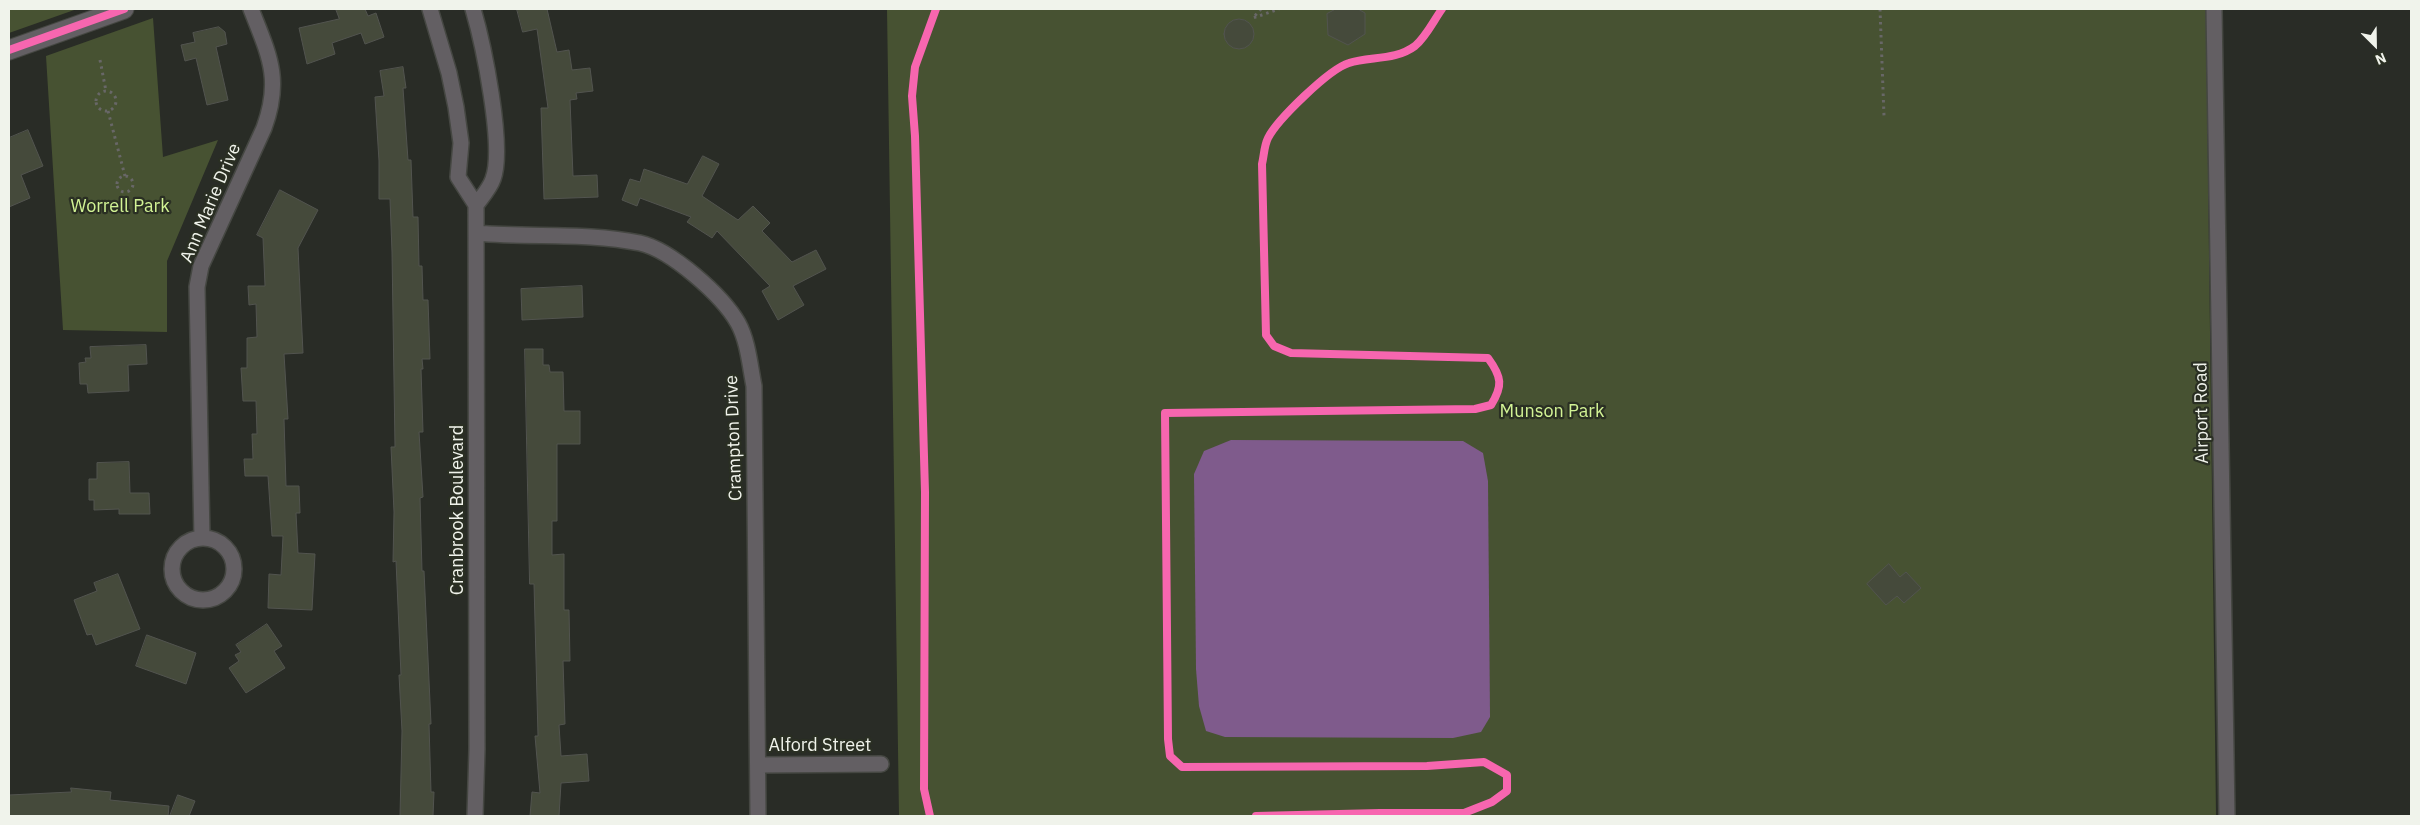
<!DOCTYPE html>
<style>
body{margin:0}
#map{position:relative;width:2420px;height:825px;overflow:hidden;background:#292c26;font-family:"IBM Plex Sans",sans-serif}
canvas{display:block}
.frame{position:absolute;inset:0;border:10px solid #f0f3eb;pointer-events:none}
.north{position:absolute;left:2350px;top:20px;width:50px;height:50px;-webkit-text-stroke:4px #2a2f23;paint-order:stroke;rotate:157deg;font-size:14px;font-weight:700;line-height:20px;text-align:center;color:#f0f3eb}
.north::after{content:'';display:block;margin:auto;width:18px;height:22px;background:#f0f3eb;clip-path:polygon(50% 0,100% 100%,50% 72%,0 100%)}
</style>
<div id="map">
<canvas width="2420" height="825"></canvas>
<div class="frame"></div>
<div class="north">N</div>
</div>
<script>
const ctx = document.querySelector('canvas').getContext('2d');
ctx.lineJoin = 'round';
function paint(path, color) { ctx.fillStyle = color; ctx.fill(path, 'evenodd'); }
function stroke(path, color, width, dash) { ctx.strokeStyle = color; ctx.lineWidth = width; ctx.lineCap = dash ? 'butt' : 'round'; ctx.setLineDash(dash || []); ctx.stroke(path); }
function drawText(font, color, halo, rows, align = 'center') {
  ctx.font = font + ' "IBM Plex Sans",sans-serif'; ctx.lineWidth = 4.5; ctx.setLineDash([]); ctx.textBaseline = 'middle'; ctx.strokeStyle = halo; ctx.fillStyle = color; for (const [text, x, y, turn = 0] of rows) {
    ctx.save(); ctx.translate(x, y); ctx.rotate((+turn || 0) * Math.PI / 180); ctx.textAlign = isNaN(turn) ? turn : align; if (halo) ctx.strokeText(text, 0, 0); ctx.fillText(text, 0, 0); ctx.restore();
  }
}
const green = new Path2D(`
 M9 9H77L9 33Z
 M887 9H2206L2216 816H899Z
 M153 18 163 157 218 140 167 261V332L63 330 46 56Z`);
const water = new Path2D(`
 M1231 440 1463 441 1483 453 1488 481 1490 717 1481 732 1453 738 1225 737 1206 731 1199 706 1196 669 1194 474 1204 451Z`);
const building = new Path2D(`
 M336 9H365L368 16 376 13 384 37 365 44 361 33 332 43 335 54 307 64 299 28 339 19Z
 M517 9H547L557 52 569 50 572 70 590 68 593 91 576 93 577 99 570 100 573 176 597 175 598 197 544 199 541 108H548L537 29 523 32Z
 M1336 9H1358L1365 13V34L1348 45 1328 35 1327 14Z
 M1224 34a15 15 0 1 1 30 0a15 15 0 1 1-30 0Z
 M219 27 225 32 227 44 216 47 228 100 207 105 196 58 185 61 181 45 195 42 193 33Z
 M403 67 406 88H403L408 160H411L413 217H418L419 266H422L423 300H428L430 359H422L423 369H421L423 432H419L423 497 420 498 422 571H424L431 724H429L431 792H434L433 816H400L402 731 399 675H401L396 561 393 562 394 512 391 447H395L392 252 390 199H379V161L375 97 384 96 380 71Z
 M28 130 43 166 21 175 30 198 9 207V138Z
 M703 156 719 164 702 196 738 220 753 206 770 223 762 231 792 262 816 250 826 269 793 286 804 305 778 320 762 291 770 286 717 231 712 238 687 222 691 217 640 198 637 206 622 200 630 179 640 182 644 169 687 184Z
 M280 190 318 210 298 248 303 353 284 354 288 419H284L286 486H299L300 513H296L298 553 315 554 312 610 268 608 269 574 281 575 283 536H272L268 476H245L244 459H253L252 434H257L256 401H243L241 368H247V338L257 337 256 304 249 305 248 286H265L263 238 257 235Z
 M582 286 583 317 522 320 521 289Z
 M146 345 147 364 128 365 129 391 88 393 87 384H80L79 363 86 362 85 358H91L90 347Z
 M525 349H543V365H549L550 372H563L564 411H580V444H557V521H552V555L564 554V610H569L570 661H563L565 724 559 725 561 756 587 754 589 781 561 783 559 816H530L532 792 540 793 535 736H538L534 584H530Z
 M129 462 130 493H149L150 514H119V509L94 510V500H89V479H97V463Z
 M1889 564 1900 577 1906 572 1921 588 1904 603 1897 596 1886 605 1867 584Z
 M118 574 140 629 96 645 92 634 87 635 74 600 97 591 94 583Z
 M267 624 282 646 274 651 285 668 246 693 229 668 239 661 235 655 241 652 236 645Z
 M147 635 196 653 186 684 136 666Z
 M71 788 111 792 110 800 169 806 168 816H9V795L71 792Z
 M178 795 195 801 189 816H170Z`);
const path = new Path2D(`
 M1261 9 1253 18 1279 9
 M1880 9 1884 116
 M100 60 106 91
 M96 101a10 10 0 1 1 20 0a10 10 0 1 1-20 0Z
 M108 111 125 176
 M117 184a8 8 0 1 1 16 0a8 8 0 1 1-16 0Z`);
const minor = new Path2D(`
 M430 9 449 73 456 107 461 143 458 177 476 205 477 749 475 816
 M473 9C483 43 505 147 493 179 490 188 482 197 476 205
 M2214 9 2227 816
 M477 233C531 238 587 232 640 243 671 250 722 295 738 323 748 341 750 366 754 386L758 816
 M202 538 197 287 201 266 264 128C282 79 269 55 251 9
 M172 569a31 31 0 1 1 62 0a31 31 0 1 1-62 0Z
 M759 765 881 764`);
const tertiary = new Path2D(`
 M9 50 124 9`);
const cycleway = new Path2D(`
 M9 50 124 9
 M930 816 924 789 925 492 915 136 912 96 915 67 936 9
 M1256 816 1380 813H1464L1492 802 1507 791V775L1484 762 1427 766 1182 767 1170 756 1168 739 1165 413 1475 409 1491 405C1503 386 1502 377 1488 358L1291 353 1274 346 1266 335 1262 164C1264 156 1264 146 1268 138 1277 120 1329 69 1349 63 1369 56 1395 61 1415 46 1426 37 1434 20 1442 9`);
const streetNames = [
 ["Ann Marie Drive",211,203,-67],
 ["Airport Road",2202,413,-91],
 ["Crampton Drive",734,438,-92],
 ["Cranbrook Boulevard",458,510,-90],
 ["Alford Street",820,746]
];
const parkNames = [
 ["Worrell Park",120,207],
 ["Munson Park",1552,412]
];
paint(green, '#475232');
paint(water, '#7f5b8c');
paint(building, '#454a3b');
stroke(building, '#52544f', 1);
stroke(minor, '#454742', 18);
stroke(tertiary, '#454742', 21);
stroke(path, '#686767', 3, [2.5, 4]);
stroke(minor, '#635f63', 15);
stroke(tertiary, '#635f63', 19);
stroke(cycleway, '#f766af', 8);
drawText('18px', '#f0f3eb', '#2a2f23', streetNames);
drawText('18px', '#d2f395', '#2a2f23', parkNames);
</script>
